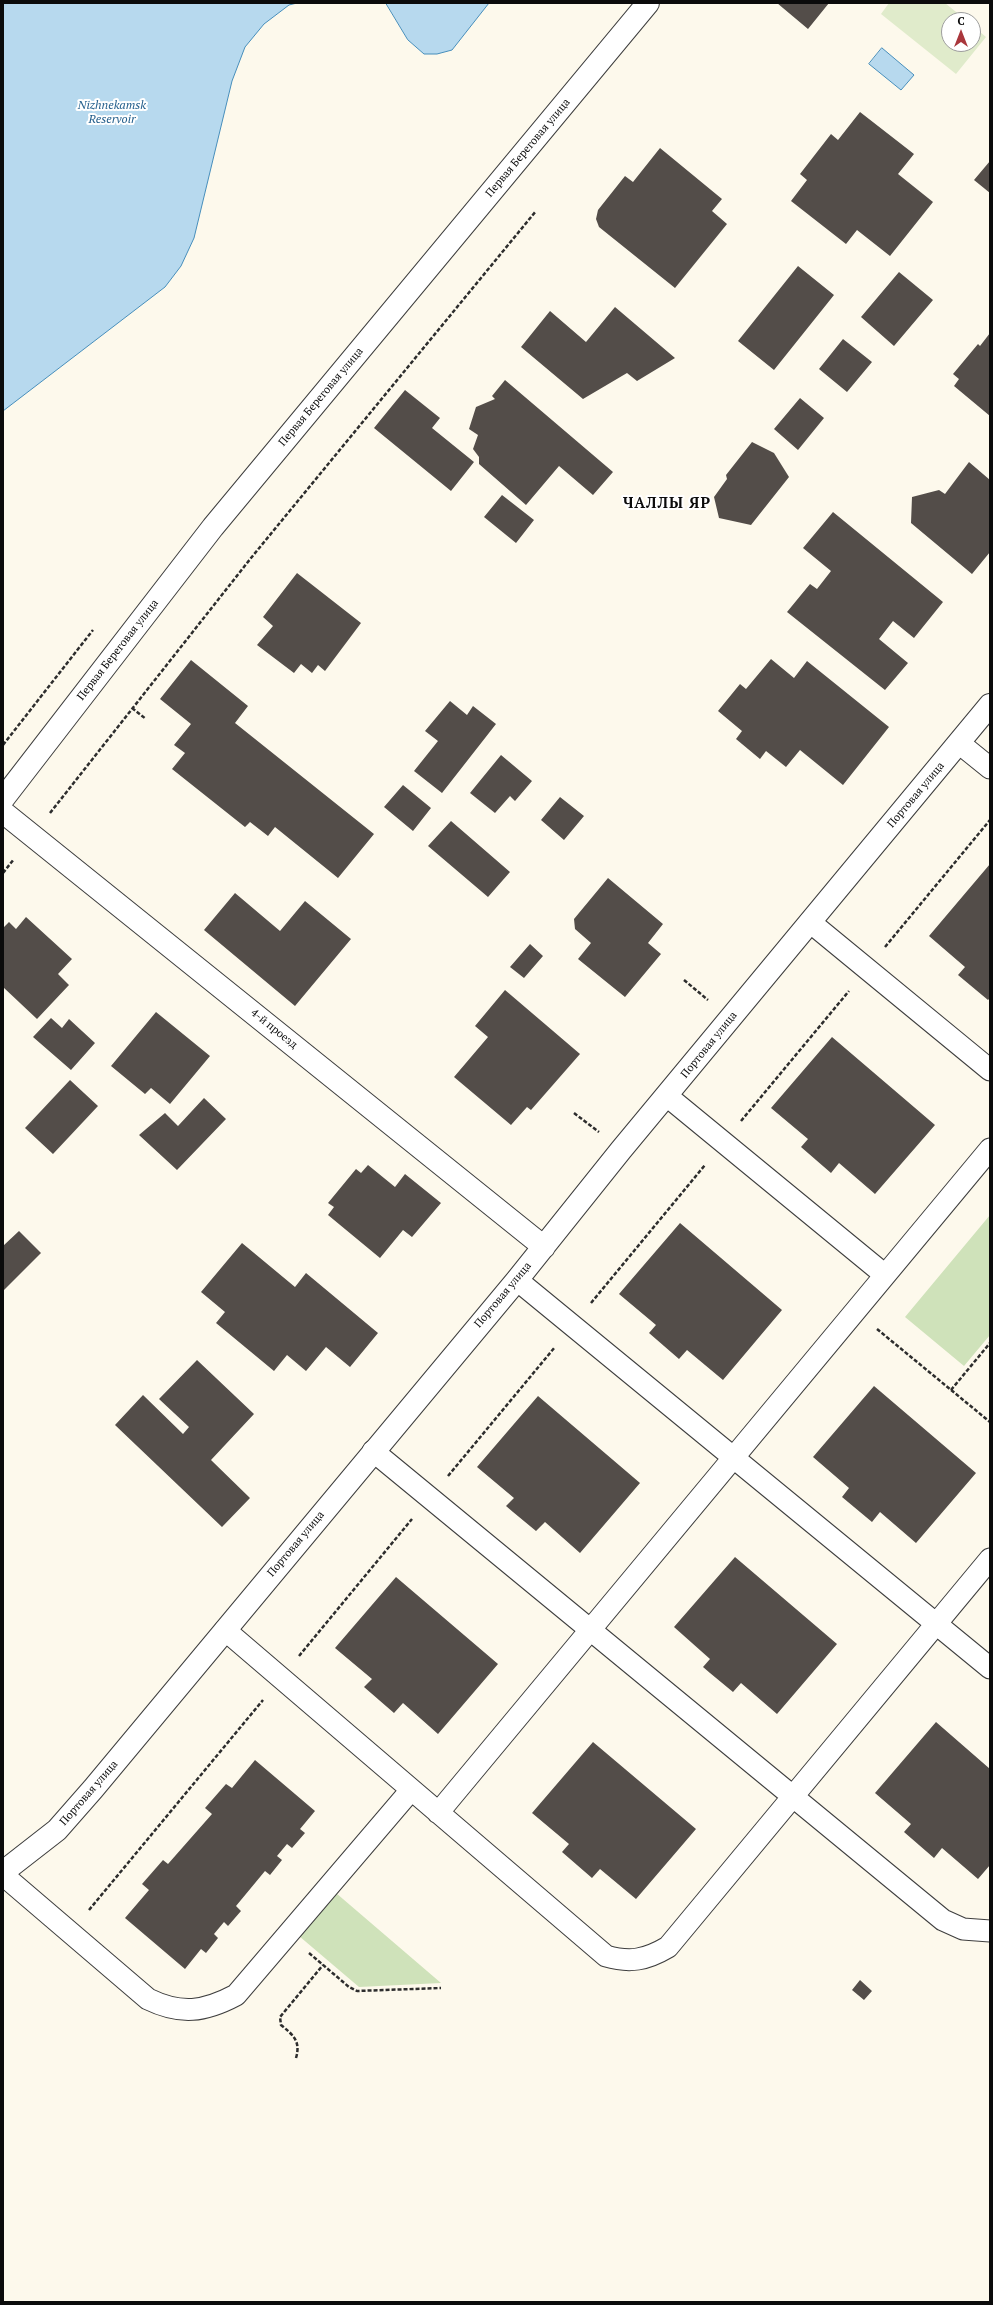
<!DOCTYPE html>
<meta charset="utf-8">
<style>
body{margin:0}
#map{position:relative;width:993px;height:2305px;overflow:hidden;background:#fdf9ec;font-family:"PT Serif",serif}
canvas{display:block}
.frame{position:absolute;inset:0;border:4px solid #0b0b0b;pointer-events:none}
.north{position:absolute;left:941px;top:12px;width:40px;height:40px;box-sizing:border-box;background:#fff;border:1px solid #9d9d9d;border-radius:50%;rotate:0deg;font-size:11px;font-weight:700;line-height:16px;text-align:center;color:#0b0b0b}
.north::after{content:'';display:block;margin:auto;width:14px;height:18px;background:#a9363c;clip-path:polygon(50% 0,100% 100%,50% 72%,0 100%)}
</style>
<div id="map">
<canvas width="993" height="2305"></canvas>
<div class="frame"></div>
<div class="north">С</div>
</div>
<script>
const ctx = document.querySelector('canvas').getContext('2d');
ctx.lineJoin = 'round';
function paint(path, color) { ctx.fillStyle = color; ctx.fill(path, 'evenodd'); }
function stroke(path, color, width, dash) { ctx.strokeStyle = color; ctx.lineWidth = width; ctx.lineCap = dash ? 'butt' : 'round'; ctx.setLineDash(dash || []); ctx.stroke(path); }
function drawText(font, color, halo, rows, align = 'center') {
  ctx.font = font + ' "PT Serif",serif'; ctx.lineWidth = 4; ctx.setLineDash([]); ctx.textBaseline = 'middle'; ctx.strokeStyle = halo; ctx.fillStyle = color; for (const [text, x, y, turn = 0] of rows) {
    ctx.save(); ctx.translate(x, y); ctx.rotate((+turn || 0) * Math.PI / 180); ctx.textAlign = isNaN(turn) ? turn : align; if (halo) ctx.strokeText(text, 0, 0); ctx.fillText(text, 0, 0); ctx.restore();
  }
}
const green = new Path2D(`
 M990 1215V1335L964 1366 905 1317Z
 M336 1893 441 1983 359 1987 299 1936Z`);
const pitch = new Path2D(`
 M889 3H945L966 20H949V44H973V26L986 37 956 74 881 14Z`);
const water = new Path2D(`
 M3 3H297L289 5 264 24 245 47 232 81 194 238 181 266 165 287 3 411Z
 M386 3H489L452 50 437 54H424L408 40Z
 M882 48 914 75 901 90 869 64Z`);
const building = new Path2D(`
 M777 3H829L808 29Z
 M860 112 914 154 898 174 933 202 890 256 857 230 846 244 791 201 807 180 800 174 831 134 838 140Z
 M660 148 722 199 712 211 727 224 675 288 599 227 596 219 598 210 625 176 633 182Z
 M990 161V193L974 180Z
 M798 266 834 295 774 370 738 341Z
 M899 272 933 300 894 346 861 317Z
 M615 307 675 358 637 381 627 373 583 399 521 347 550 311 586 342Z
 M990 333V416L954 386 959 379 953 374 978 344 980 346Z
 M843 339 872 362 847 392 819 369Z
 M505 380 613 472 593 495 559 466 526 505 479 464V457L473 449 478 435 469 429 476 407 495 399 492 396Z
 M405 390 440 418 432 428 474 462 451 491 374 428Z
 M800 398 824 418 798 450 774 429Z
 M752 442 774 453 789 477 751 525 719 518 714 497 727 479 726 475Z
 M969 462 990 480V552L972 574 911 523 912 497 939 490 945 494Z
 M502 495 534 520 516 543 484 517Z
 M833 512 943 602 914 638 893 621 879 639 908 663 885 690 787 612 810 584 817 589 831 571 803 548Z
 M297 573 361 623 325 671 318 665 312 673 301 664 294 673 257 645 273 626 263 617Z
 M771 659 794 678 807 661 889 727 843 785 800 750 786 767 766 751 760 759 736 739 742 731 718 711 740 684 746 689Z
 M191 660 248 706 235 723 374 834 338 878 275 827 268 836 250 822 245 827 172 769 185 753 174 745 191 724 160 699Z
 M450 701 467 715 473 706 496 724 442 793 414 771 438 741 425 731Z
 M501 755 532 781 515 801 510 796 495 813 470 793Z
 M403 785 431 808 413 831 384 807Z
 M560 797 584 816 564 840 541 820Z
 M451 821 510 872 488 897 428 846Z
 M990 864V998L988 1000 958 975 965 967 929 936Z
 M608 878 663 924 648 943 661 954 625 997 578 959 591 943 575 929 574 919Z
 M235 893 280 931 305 901 351 939 295 1006 204 930Z
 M26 917 72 959 58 974 69 985 37 1019 3 987V928L9 922 16 929Z
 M530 944 543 956 524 978 510 967Z
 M505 990 580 1054 531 1110 527 1107 511 1125 454 1077 488 1037 475 1026Z
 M156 1012 210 1056 170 1104 151 1088 145 1094 111 1066Z
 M51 1018 62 1028 69 1019 95 1043 71 1070 33 1037Z
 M832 1037 935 1125 875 1194 839 1163 831 1173 801 1147 808 1139 771 1108Z
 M70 1080 98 1106 53 1154 25 1128Z
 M204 1098 226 1119 177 1170 139 1135 165 1113 178 1126Z
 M368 1165 395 1187 405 1174 441 1203 412 1237 403 1230 380 1258 328 1215 334 1207 328 1203 356 1169 361 1173Z
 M680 1223 782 1310 723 1380 687 1350 679 1359 649 1333 656 1325 619 1294Z
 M19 1231 41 1253 3 1291V1246Z
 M242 1243 295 1287 306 1273 378 1333 350 1367 326 1347 306 1371 287 1355 274 1371 216 1323 225 1312 201 1292Z
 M197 1360 254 1414 211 1460 250 1498 222 1527 115 1425 143 1395 183 1434 189 1427 159 1399Z
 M874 1386 976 1473 916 1543 880 1512 872 1522 842 1497 849 1488 813 1457Z
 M538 1396 640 1483 580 1553 545 1522 536 1531 513 1512 506 1506 514 1498 477 1467Z
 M735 1557 837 1644 777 1714 741 1683 733 1692 710 1673 703 1667 710 1659 674 1627Z
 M396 1577 498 1664 438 1734 403 1703 394 1713 364 1687 372 1679 335 1648Z
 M936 1722 990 1769V1865L978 1879 942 1848 934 1858 904 1832 911 1824 875 1793Z
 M593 1742 696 1829 636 1899 600 1869 592 1878 562 1852 569 1844 532 1813Z
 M255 1760 315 1811 300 1829 305 1833 292 1848 287 1844 277 1856 282 1860 270 1875 265 1871 236 1906 241 1911 228 1926 224 1922 214 1934 218 1938 206 1953 201 1949 185 1969 125 1918 149 1890 142 1884 163 1860 168 1864 212 1814 205 1808 226 1784 232 1788Z
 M860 1980 872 1991 864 2000 852 1990Z`);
const path = new Path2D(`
 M132 708 146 719
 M3 745 93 630
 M50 813 251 558 536 211
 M3 873 14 859
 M885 947 990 820
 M684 980 708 1000
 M574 1113 599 1132
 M741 1121 849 991
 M591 1303 705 1165
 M877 1329 990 1422
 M951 1390 990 1343
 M448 1476 555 1347
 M299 1656 412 1519
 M89 1910 263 1700
 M309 1953 349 1987 357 1991 441 1988
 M296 2058C301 2041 293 2035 281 2025L280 2017 323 1965`);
const service = new Path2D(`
 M959 743 990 768
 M810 922 990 1070
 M667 1096 885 1275
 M517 1280 990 1668
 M373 1451 943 1920 963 1929 990 1931
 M225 1630 606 1956C630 1963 646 1960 668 1947L990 1559
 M438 1813 990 1149
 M3 1875 148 1999C181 2015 204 2012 236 1995L411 1790`);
const minor = new Path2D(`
 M3 799 213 527 648 3
 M3 812 544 1247
 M3 1872 57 1830 93 1789 517 1280 621 1150 990 705`);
const streetNames = [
 ["Первая Береговая улица",528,148,-50],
 ["Первая Береговая улица",321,397,-50],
 ["Первая Береговая улица",118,650,-52],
 ["Портовая улица",916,795,-50],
 ["4-й проезд",274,1029,39],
 ["Портовая улица",709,1045,-51],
 ["Портовая улица",503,1295,-50],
 ["Портовая улица",296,1544,-50],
 ["Портовая улица",89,1793,-49]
];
const waterNames = [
 ["Nizhnekamsk",112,106],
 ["Reservoir",112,120]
];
const districtNames = [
 ["ЧАЛЛЫ ЯР",667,504]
];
paint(green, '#cfe2ba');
paint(pitch, '#e0ebcb');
paint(water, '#b7d9ee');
stroke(water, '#478ebb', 1);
paint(building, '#534d49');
stroke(service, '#3e3e3e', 23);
stroke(minor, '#3e3e3e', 24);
stroke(path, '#2d2d2d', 2.5, [4, 2]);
stroke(service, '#fff', 21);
stroke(minor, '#fff', 22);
drawText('11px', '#0b0b0b', '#fff', streetNames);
drawText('italic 12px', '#25608d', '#fff', waterNames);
ctx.letterSpacing = '1px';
drawText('bold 15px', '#0b0b0b', '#fff', districtNames);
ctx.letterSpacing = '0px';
</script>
